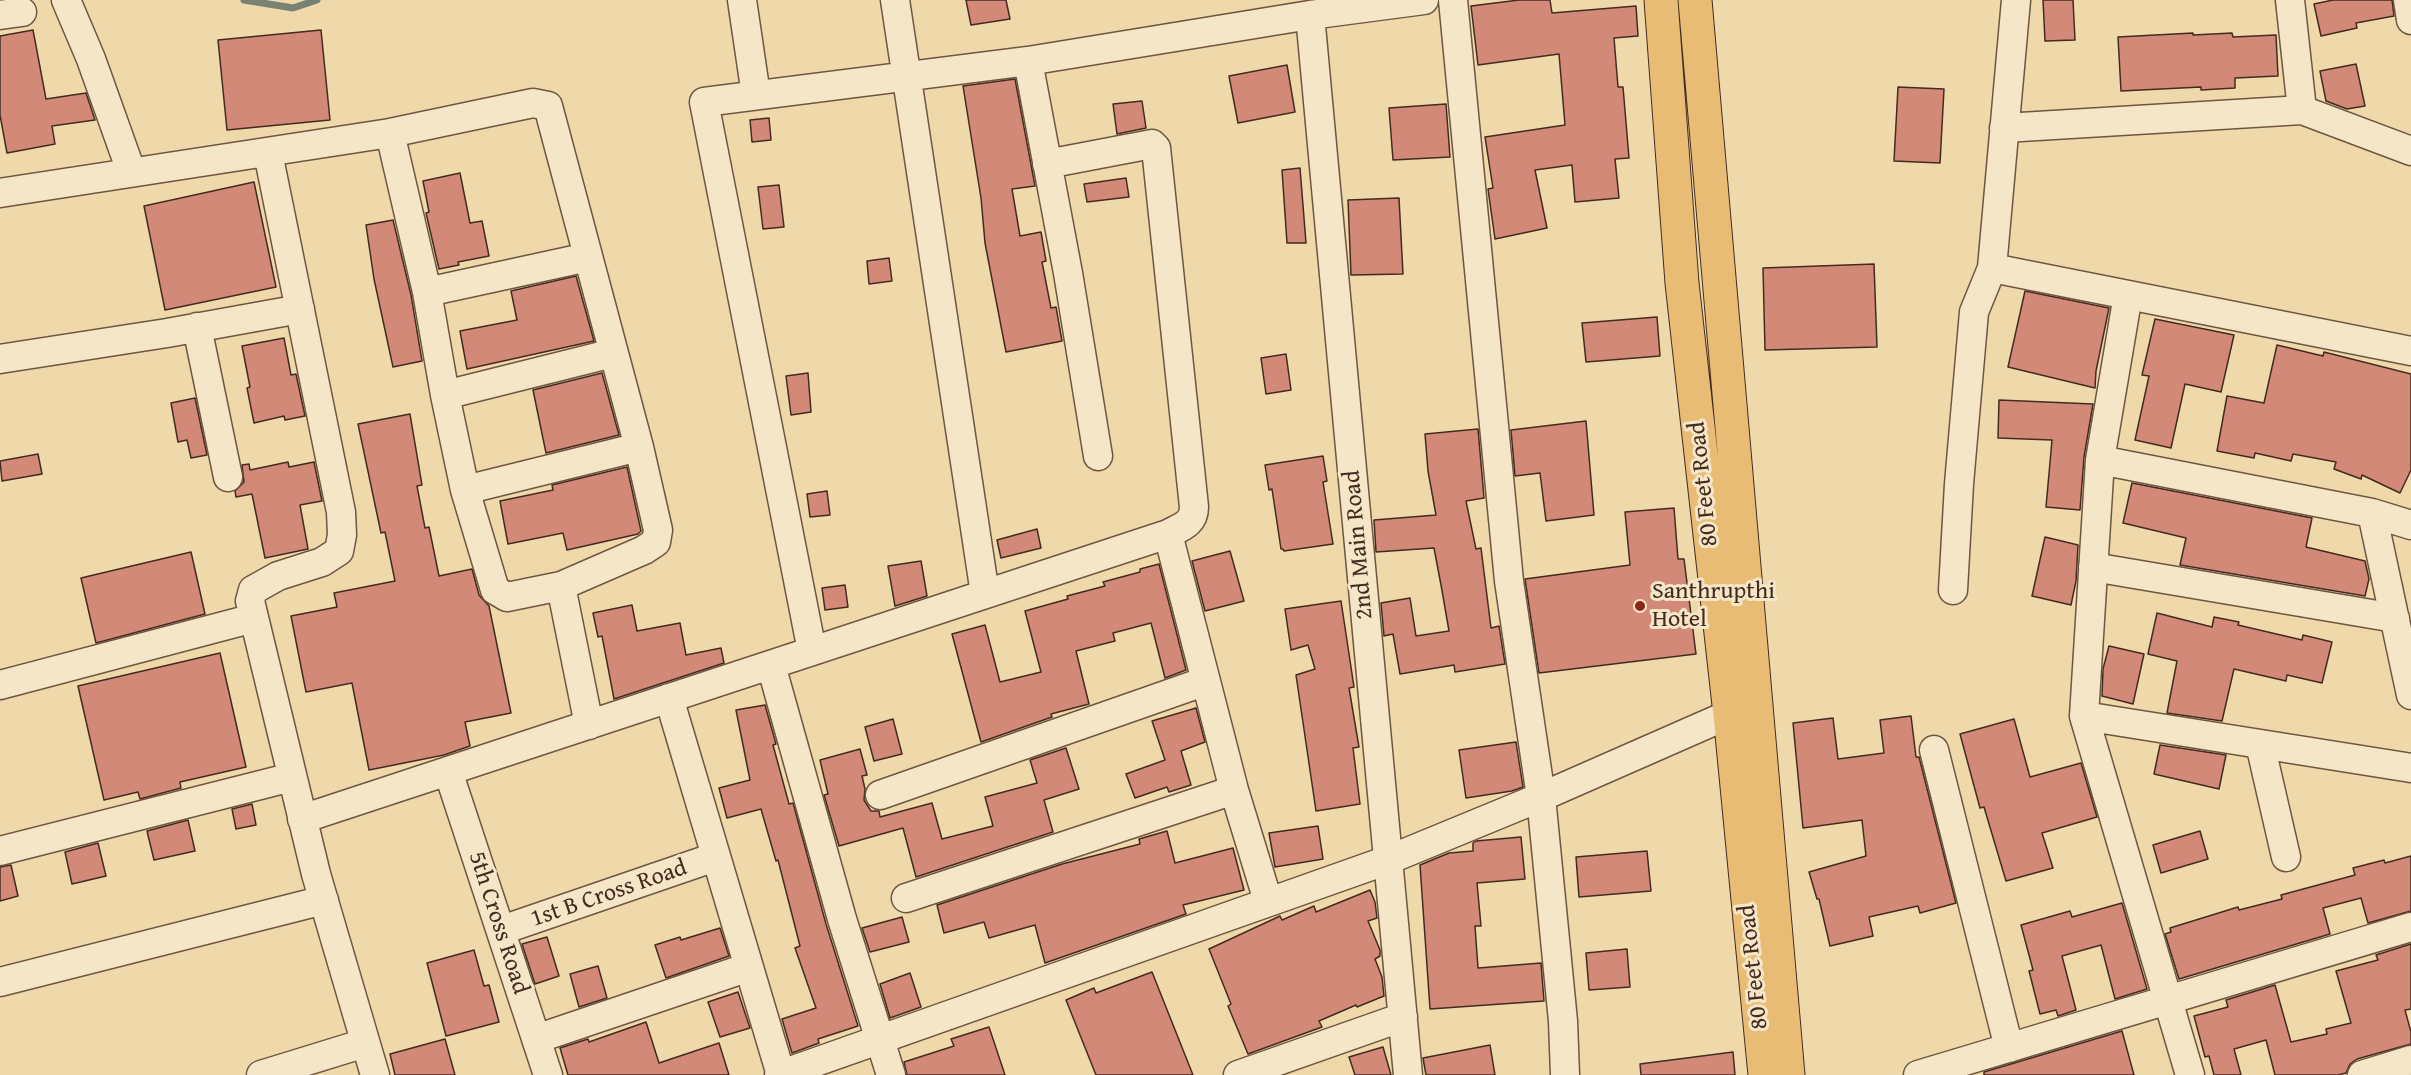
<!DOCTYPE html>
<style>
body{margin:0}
canvas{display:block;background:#efd9aa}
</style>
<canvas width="2411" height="1075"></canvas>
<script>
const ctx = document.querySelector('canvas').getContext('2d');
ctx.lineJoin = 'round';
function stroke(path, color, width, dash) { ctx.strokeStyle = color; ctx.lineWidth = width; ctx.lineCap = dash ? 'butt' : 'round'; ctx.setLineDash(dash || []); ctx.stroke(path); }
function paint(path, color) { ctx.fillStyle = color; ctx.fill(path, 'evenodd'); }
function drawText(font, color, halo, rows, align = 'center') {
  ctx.font = font + ' "Gentium Book Plus",serif'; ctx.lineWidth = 6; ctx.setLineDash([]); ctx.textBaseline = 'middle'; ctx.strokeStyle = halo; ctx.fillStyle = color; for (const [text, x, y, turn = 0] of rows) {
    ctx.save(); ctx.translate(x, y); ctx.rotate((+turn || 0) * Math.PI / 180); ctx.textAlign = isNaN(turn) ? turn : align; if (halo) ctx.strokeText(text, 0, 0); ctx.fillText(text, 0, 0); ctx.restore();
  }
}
const stream = new Path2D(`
 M244 0 293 8 317 0`);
const building = new Path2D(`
 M966 0H1006L1010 19 971 25Z
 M1519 0H1550L1552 13 1636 6 1638 36 1614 38 1618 87H1623L1629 158 1615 159 1619 198 1575 202 1572 165 1535 170 1547 228 1495 239 1488 189 1493 188 1485 137 1565 125 1559 54 1478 65 1471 6Z
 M2043 0H2073L2075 40 2045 41Z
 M2333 0H2392L2394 16 2356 23 2357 28 2321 36 2314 4Z
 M33 30 46 99 86 93 95 120 52 126 55 144 7 153 0 115V36Z
 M321 30 330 120 227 130 218 40Z
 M2193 33V35L2232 33 2233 37 2276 35 2278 76 2235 78V88L2201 90V87L2121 91 2118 37Z
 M2356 64 2365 106 2347 109 2326 101 2320 71Z
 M1287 65 1295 112 1238 123 1229 76Z
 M1015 79 1035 186 1012 189 1020 236 1041 232 1046 261 1042 262 1051 308 1056 307 1062 341 1006 352 985 243 981 198 963 86Z
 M1898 87 1944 89 1940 163 1894 161Z
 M1142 101 1146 128 1117 134 1113 104Z
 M1446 104 1450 157 1393 160 1389 108Z
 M769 118 771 140 752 142 750 120Z
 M1300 168 1306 243H1287L1282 170Z
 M460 173 470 223 482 221 489 256 458 262 459 265 439 269 426 213 429 212 423 181Z
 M1126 178 1129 197 1087 202 1084 184Z
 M254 182 276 287 165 310 144 206Z
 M779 185 784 227 763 229 758 187Z
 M1399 198 1403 274 1351 275 1348 200Z
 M393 220 411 295 422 361 393 367 374 279 366 225Z
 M889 258 892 281 869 284 867 261Z
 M1874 264 1877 347 1765 350 1763 268Z
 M576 276 594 341 467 369 460 331 517 320 511 291Z
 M2025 291 2109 308 2096 371 2095 388 2008 367Z
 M1657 317 1660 356 1586 362 1582 323Z
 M2155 319 2234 335 2221 392 2185 384 2171 448 2135 440 2149 376 2142 375Z
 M284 338 291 375 296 374 305 416 285 420 284 416 254 423 247 388 250 387 242 346Z
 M2277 345 2323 356 2324 352 2411 374V470L2400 493 2362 475 2361 479 2334 469 2336 462 2293 454 2291 461 2255 453 2254 458 2217 451 2227 396 2264 403Z
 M1286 354 1291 390 1266 394 1261 358Z
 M602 373 619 435 546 453 533 390Z
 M808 373 811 412 791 415 786 376Z
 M195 398 207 455 191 458 187 440 178 442 171 403Z
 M1999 400 2093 404 2084 457 2080 510 2046 507 2052 440 1998 438Z
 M410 414 422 485 417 486 425 528 429 527 439 576 472 569 479 595 489 606 511 713 465 722 470 746 444 755 369 770 352 683 306 692 291 616 337 607 334 593 395 581 385 532 381 533 358 424Z
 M1586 421 1594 515 1546 521 1540 473 1515 476 1511 430Z
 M1478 429 1484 498 1466 501 1476 549 1481 548 1491 628 1499 626 1505 664 1455 672 1454 665 1400 674 1393 634 1384 636 1381 603 1410 598 1416 636 1449 631 1441 585 1434 548 1376 552 1374 520 1436 515 1428 471 1425 434Z
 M38 454 42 474 2 481 0 461Z
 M1323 456 1327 481 1323 482 1333 544 1284 551 1283 549H1281L1272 489 1269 490 1265 465Z
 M288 462 289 467 314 462 322 501 300 505 308 549 265 558 252 494 236 497 235 491 244 482 242 465 249 464 250 470Z
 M627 467 641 531 638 534 567 550 563 533 508 544 500 501 553 490 552 485Z
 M2132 483 2312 518 2306 547 2365 561 2369 579 2365 596 2180 565 2186 538 2123 523Z
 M827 491 830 515 810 517 807 494Z
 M1674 508 1678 559H1684L1696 654 1539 673 1525 579 1630 565 1625 512Z
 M1037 529 1041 548 1001 558 997 540Z
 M2045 537 2078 545 2076 581 2071 605 2032 596Z
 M1230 551 1244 601 1205 611 1192 561Z
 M191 552 205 614 96 643 81 578Z
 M921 561 927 596 895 606 888 566Z
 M1159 564 1186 670 1165 678 1151 623 1113 633 1115 641 1076 651 1089 704 1051 714 1052 717 981 742 952 634 985 625 1000 682 1041 672 1025 611 1068 599 1067 596 1105 586 1103 582 1140 572V569Z
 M845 585 848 607 825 610 822 588Z
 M1341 601 1354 687 1349 688 1359 747 1353 748 1360 804 1316 811 1296 675 1315 669 1308 645 1291 650 1285 609Z
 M632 605 637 631 680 623 686 655 721 648 724 663 614 699 602 636 598 637 593 613Z
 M2157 613 2212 627 2214 617 2239 622 2238 625 2302 640 2303 635 2332 642 2322 683 2287 675 2286 681 2234 669 2222 721 2167 713 2177 661 2148 654Z
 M2109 646 2144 654 2133 704 2102 696 2103 669Z
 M220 653 246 767 180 782 181 788 140 799 138 792 104 800 78 686Z
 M765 705 776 744 773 745 789 804 793 803 826 924 858 1026 818 1039 819 1043 792 1053 782 1019 816 1008 795 948 800 946 778 860 776 861 761 809 727 818 719 788 750 780 736 710Z
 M1196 708 1205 742 1181 751 1191 785 1169 792 1167 787 1135 798 1126 774 1165 760 1152 721Z
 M1911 716 1916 757H1919L1956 903 1920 913 1918 906 1869 917 1873 936 1830 946 1819 899H1817L1809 872 1866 856 1862 820 1803 828 1793 723 1833 718 1838 759 1884 753 1880 720Z
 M893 719 902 754 874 761 865 727Z
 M2014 719 2030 777 2081 763 2097 817 2042 833 2053 868 2006 881 1984 807 1980 808 1960 734Z
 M1516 742 1523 787 1512 791 1466 798 1459 750Z
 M2160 745 2226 755 2219 789 2154 774Z
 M1066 748 1079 789 1044 800 1053 832 916 877 903 828 839 846 824 795 828 794 820 760 860 749 867 775 862 776 865 789 864 800 871 811H879L880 817 932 803 942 839 993 826 985 797 1037 783 1030 760Z
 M252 804 256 825 236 829 232 809Z
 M188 820 195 851 154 860 147 831Z
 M1318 826 1323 859 1275 867 1269 833Z
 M1167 831 1175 863 1233 848 1244 890 1183 905 1186 914 1045 963 1035 925 989 938 984 922 944 933 937 905 1062 864 1140 844 1139 839Z
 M2200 831 2208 859 2161 873 2153 845Z
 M1521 837 1525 879 1477 883 1481 926H1475L1478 968 1541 963 1544 1001 1430 1009 1420 865 1449 853 1473 851V843L1476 841Z
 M98 843 106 876 72 884 65 852Z
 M1647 851 1651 891 1579 897 1576 857Z
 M2411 856V911L2368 923 2361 898 2323 908 2330 934 2179 979 2165 934 2171 932 2170 928 2238 907 2239 910 2282 899 2281 895 2355 875 2353 868 2384 860 2385 863Z
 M11 865 18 896 0 901V867Z
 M1370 890 1375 902 1377 918 1368 921 1380 950V956L1375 959 1382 977 1384 996 1357 1007 1356 1005 1319 1021 1322 1027 1248 1054 1228 1006 1231 1004 1209 949 1280 916 1282 920 1314 906 1316 912Z
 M2122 903 2147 989 2115 999 2101 945 2062 956 2076 1010 2058 1016 2056 1010 2040 1014 2029 971 2033 970 2021 925 2070 911 2072 917Z
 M902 917 909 942 870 952 862 928Z
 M720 928 729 956 666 978 655 945 680 937 681 940Z
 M547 937 559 976 535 984 522 944Z
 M2411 944V1009L2405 1010 2411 1032V1044L2357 1059 2350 1064 2346 1073 2338 1075H2275L2266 1040 2234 1049 2241 1075H2214L2209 1056 2205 1057 2194 1016 2228 1007 2226 1000 2275 985 2291 1042 2327 1034 2326 1029 2351 1023 2336 971 2378 960 2376 955Z
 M1627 949 1630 987 1589 990 1586 953Z
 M474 950 484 986 489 985 499 1022 446 1036 427 963Z
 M598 966 607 998 579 1007 570 974Z
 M1152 972 1193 1075H1096L1066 1000 1094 988 1096 993Z
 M910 973 921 1007 890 1018 880 984Z
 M738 992 750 1028 720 1037 708 1002Z
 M646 1022 659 1063 719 1043 729 1075H568L560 1048 588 1039 589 1042Z
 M989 1027 1005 1075H907L904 1062 954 1046 951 1039Z
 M2122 1031 2134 1075H1984V1072Z
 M445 1039 455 1075H395L390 1054Z
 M1490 1045 1495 1075H1426L1423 1058Z
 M1383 1047 1391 1075H1355L1349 1057Z
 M1733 1052 1735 1075H1641L1640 1064Z`);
const minor = new Path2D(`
 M66 0 91 59 131 171
 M742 0 756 95
 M895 0 985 594
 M1453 0 1509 581 1541 797 1563 1021 1565 1075
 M2016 0 1992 268 2411 351
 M2290 0 2302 110
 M2408 0 2411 20
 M0 15 22 12
 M1310 15 1408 1075
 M1028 61 1068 273 1098 456
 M2004 128 2302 110 2411 151
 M390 133 427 292 445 395 465 490 495 590 507 597 561 586
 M268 153 341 512 342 535 339 551 322 562 278 576 253 590 250 601 316 874 375 1075
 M0 193 390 133 533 103 548 106 639 447 465 490
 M427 292 588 257
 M2128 295 2100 460 2084 716 2190 1075
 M197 327 228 477
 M0 359 167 333 300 309
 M445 395 613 353
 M2100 460 2372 513 2411 525
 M2372 513 2411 695
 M1168 534 1234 790 1268 901
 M2093 567 2395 618
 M1953 590 1959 484 1974 312 1992 268
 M812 651 704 102 1028 61 1310 15 1424 0
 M771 665 842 919 891 1075
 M0 685 254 618
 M669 698 781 1075
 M2084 716 2411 768
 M589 725 561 586 644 550 656 542 658 530 639 447
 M2260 744 2286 857
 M1934 750 2009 1048
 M448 771 548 1075
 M880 795 1206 681
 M302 819 1168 534C1181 527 1194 524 1194 507L1156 148 1152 144 1047 164
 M0 851 292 777
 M906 898 1234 790
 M502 930 715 857
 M0 982 324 900
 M536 1039 749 967
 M261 1075 365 1043
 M779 1075 1388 860 1541 797 1730 714 1751 711
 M1238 1075 1403 1017
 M1918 1075 2411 927
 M2362 1075 2411 1060`);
const major = new Path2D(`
 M1661 0 1682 283 1730 714 1765 1075
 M1695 0 1788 1075`);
const markers = [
 [1640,606,6,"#8f2418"]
];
const streetNames = [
 ["80 Feet Road",1704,484,-96],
 ["2nd Main Road",1359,545,-95],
 ["1st B Cross Road",609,894,-19],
 ["5th Cross Road",498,923,72],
 ["80 Feet Road",1754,967,-96]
];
const poiNames = [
 ["Santhrupthi",1652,592],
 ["Hotel",1652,620]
];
stroke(stream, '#788172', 7);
paint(building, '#d28978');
stroke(building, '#442b20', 1.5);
stroke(minor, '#6f5642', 31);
stroke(major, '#442b20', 35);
stroke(minor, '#f5e6c8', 28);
stroke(major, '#e8bc75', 33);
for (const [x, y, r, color] of markers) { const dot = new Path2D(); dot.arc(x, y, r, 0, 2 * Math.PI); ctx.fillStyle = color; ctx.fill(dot); stroke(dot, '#f5e6c8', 2); }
drawText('24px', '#442b20', '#f5e6c8', streetNames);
drawText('24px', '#442b20', '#f5e6c8', poiNames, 'left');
</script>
